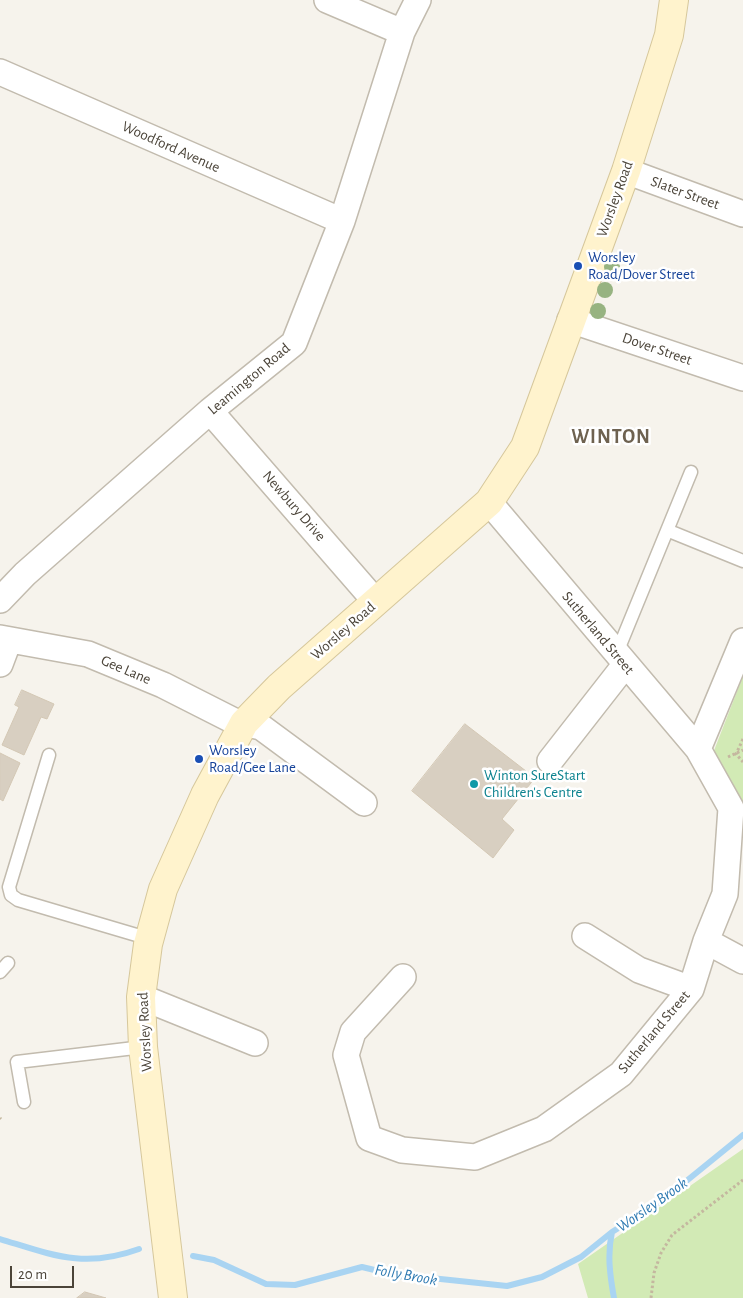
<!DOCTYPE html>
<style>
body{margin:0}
#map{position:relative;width:743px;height:1298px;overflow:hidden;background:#f6f3ec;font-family:"Alegreya Sans",sans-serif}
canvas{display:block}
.scale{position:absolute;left:10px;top:1266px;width:64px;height:22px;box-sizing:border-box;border:2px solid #4b4439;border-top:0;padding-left:6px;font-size:15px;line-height:18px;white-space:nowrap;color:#4b4439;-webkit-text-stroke:4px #fff;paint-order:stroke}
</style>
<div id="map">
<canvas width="743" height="1298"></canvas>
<div class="scale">20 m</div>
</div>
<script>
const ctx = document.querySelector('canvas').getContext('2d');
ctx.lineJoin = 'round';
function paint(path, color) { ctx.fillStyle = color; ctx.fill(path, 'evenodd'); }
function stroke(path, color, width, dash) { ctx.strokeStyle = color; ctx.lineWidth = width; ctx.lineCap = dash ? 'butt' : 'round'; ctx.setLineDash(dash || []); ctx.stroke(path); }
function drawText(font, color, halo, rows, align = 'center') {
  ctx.font = font + ' "Alegreya Sans",sans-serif'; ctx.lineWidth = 5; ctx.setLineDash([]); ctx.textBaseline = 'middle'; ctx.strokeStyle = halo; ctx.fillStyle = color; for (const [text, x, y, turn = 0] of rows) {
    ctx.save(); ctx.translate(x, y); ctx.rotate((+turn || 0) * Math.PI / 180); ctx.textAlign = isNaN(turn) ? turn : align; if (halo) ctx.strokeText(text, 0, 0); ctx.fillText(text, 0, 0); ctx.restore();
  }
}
const green = new Path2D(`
 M743 676V807L708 766Z
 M743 1149V1298H588L578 1264Z`);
const stream = new Path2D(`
 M0 1239C53 1255 84 1269 139 1249
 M193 1256 214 1260 266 1284 295 1285 362 1267 408 1278H431L507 1286 542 1277 581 1257 612 1232
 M614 1298C610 1276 607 1254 612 1232L663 1200 743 1135`);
const building = new Path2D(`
 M22 690 54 704 47 719 41 717 24 755 2 745 19 707 15 705Z
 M465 724 535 778 502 819 514 830 493 858 412 791Z
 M0 753 20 763 3 801 0 799Z
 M85 1292 106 1298H77Z`);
const path = new Path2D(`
 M743 739 736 754 743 762
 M728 757 743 750
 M0 1118 1 1119
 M651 1298 654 1273 661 1253 672 1235 743 1180`);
const lane = new Path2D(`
 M669 531 743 561
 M616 655 691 472
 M49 755 9 887 11 895 18 900 150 939
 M0 972 8 963
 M24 1102 17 1062 143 1047`);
const street = new Path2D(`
 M327 0 402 32
 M0 72 342 221
 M626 171 743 214
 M570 320 743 378
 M210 411 376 602
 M0 600 25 574 210 411 294 343 342 221 402 32 418 0
 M0 638 88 654 163 685 234 721 261 727 364 803
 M0 664 9 640
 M698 749 743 641
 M550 761 625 665
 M585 936 639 970 691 989
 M706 941 743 961
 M403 977 353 1032 346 1055 369 1138 402 1150 475 1157 544 1129 621 1074 691 989 706 941 725 894 731 808 698 749 489 502
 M141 997 255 1043`);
const secondary = new Path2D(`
 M173 1298 143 1047 141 997 148 944 163 889 205 795 244 723 279 687 489 502 525 447 626 171 669 35 674 0`);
const trees = [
 [612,267],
 [605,290],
 [598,311]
];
const markers = [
 [578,266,5,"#1a4fb4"],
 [199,759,5,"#1a4fb4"],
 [474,784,5,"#0f9aa8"]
];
const streetNames = [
 ["Woodford Avenue",171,147,24],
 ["Slater Street",685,193,20],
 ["Worsley Road",615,199,-70],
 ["Dover Street",657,349,19],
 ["Leamington Road",249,379,-40],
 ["Newbury Drive",294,506,49],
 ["Worsley Road",343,631,-41],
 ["Sutherland Street",598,633,50],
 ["Gee Lane",126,670,23],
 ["Worsley Road",145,1032,-93],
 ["Sutherland Street",654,1032,-50]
];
const transitNames = [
 ["Worsley",588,257],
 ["Road/Dover Street",588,274],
 ["Worsley",209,750],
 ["Road/Gee Lane",209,767]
];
const cultureNames = [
 ["Winton SureStart",484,775],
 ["Children's Centre",484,792]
];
const waterNames = [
 ["Worsley Brook",652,1205,-35],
 ["Folly Brook",406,1275,10]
];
const districtNames = [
 ["WINTON",611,437]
];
paint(green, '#d2eab5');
stroke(stream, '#a9d4f2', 6);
paint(building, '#d8cfc1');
stroke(building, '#d3c7b4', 1);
stroke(lane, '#c2bbae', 15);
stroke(street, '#c2bbae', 28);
stroke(secondary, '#d6c79b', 30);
stroke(path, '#c4b79f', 3, [2.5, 2.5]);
stroke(lane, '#fff', 12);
stroke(street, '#fff', 25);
stroke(secondary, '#fff3cd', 28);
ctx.fillStyle = '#97b381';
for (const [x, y] of trees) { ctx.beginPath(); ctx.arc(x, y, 8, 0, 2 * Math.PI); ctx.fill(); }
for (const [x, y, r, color] of markers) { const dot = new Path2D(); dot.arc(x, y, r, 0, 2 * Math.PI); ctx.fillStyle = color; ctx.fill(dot); stroke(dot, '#fff', 2); }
drawText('15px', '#4b4439', '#fff', streetNames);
drawText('15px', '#164399', '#fff', transitNames, 'left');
drawText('15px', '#0d838f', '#fff', cultureNames, 'left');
drawText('italic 16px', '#2e7ab2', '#fff', waterNames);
ctx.letterSpacing = '1px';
drawText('bold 20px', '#6e6250', '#fff', districtNames);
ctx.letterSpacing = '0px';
</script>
